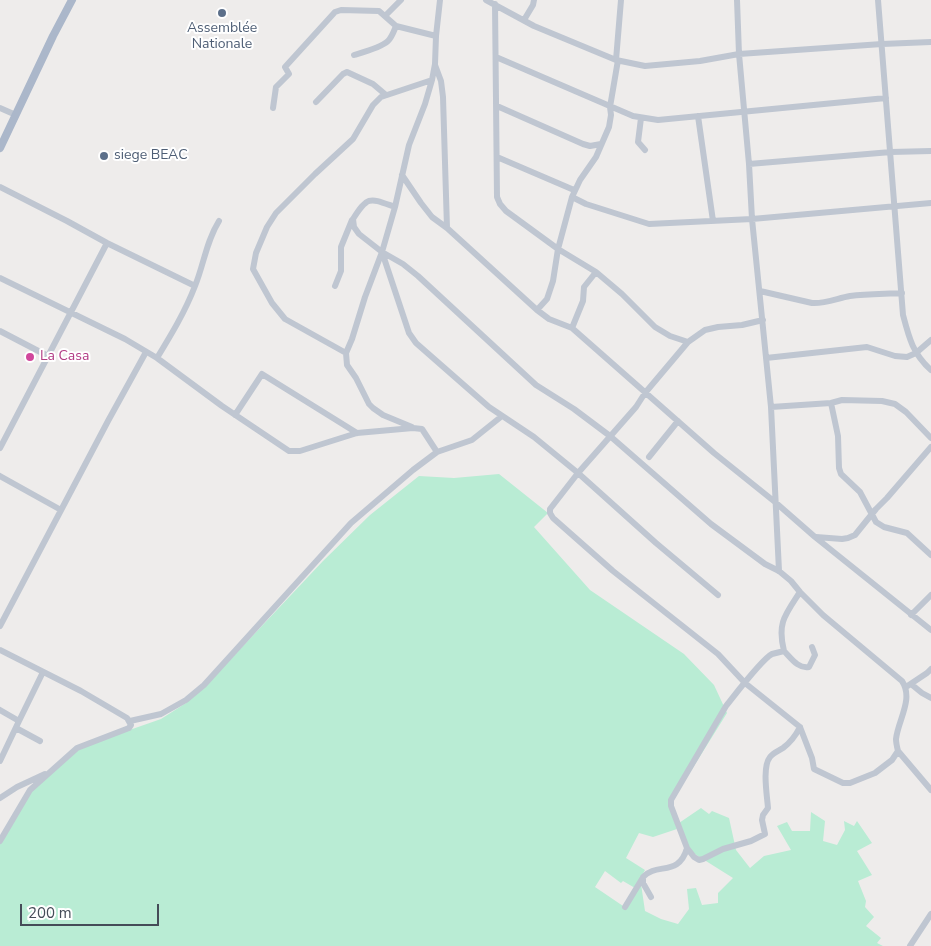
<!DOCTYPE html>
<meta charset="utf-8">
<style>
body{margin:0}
#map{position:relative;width:931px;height:946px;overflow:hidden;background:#eeeceb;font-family:"Nunito Sans",sans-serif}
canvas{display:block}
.scale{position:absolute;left:20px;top:904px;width:139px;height:22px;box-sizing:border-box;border:2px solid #454c58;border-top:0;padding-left:6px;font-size:15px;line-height:18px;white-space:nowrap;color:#454c58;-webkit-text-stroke:4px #fff;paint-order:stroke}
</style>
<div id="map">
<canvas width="931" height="946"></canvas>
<div class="scale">200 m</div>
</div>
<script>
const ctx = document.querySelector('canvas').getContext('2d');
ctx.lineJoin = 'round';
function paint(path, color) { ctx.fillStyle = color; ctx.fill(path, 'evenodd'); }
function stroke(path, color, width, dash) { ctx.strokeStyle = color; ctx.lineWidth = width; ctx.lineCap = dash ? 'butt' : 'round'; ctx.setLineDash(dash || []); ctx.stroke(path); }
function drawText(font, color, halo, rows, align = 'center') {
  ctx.font = font + ' "Nunito Sans",sans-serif'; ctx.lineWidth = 4; ctx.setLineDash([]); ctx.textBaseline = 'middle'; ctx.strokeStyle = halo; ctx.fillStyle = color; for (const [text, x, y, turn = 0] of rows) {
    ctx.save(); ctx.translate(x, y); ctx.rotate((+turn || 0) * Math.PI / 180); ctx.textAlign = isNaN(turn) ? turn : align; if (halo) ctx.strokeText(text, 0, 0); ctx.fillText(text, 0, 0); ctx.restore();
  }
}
const green = new Path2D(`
 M499 474 548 513 534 527 590 590 684 654 714 685 727 713 669 806 677 829 653 837 639 833 626 858 645 870 635 888 623 881 621 883 605 871 595 887 626 908 641 884 645 911 661 919 678 924 689 909 687 889 696 888 702 905 718 903V893L733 878 690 851 679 823 701 808 709 814 712 811 729 818 736 850 750 868 764 856 791 850 777 826 787 822 792 831H810L811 812 825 821 823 841 837 845 845 830 844 821 854 826 857 821 872 843 857 851 872 875 858 881 866 901 865 907 874 917 866 926 881 938 877 943 883 946H0V840L31 790 78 748 161 719 186 703 211 680 323 561 370 515 419 476 454 478Z`);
const minor = new Path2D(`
 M486 0 534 26 616 60 645 66 700 61 739 54 882 44 931 42
 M737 0 739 54 749 164 752 219 771 407 779 571
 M878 0 903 315C909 338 913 354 931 370
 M495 4 497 197 500 204 506 211 558 249 596 272 622 294 655 327 670 336 688 342
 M385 16 401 0
 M524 20 533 5 534 0
 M354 55C364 52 380 48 388 41 392 37 394 31 396 26
 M496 57 633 116 658 120 886 98
 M616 60 621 0
 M435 65 441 81 443 97 447 228
 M316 102 343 74 347 72 373 84 386 95
 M497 106 583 144 590 146 601 144
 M0 108 16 115
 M273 108 276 87 289 74 285 67 335 12 341 10 379 11 396 26 436 36
 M698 116 713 221
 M641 118 638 142 645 150
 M497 157 574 190
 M749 164 891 152 931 151
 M402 175 421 203 432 217 447 228 537 310 549 319 572 328 714 453 775 502 815 537 931 630
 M0 187 67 221 107 243 195 286
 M572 197 586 204 649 224 752 219 931 203
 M395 207C370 198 368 195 353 219L354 227 359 234 382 252 403 264 418 276 536 385 574 409 610 436 711 524 765 564 779 571 791 581 800 592 823 615 902 681C914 699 898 720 896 739 896 742 897 747 898 751L892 760 875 773 850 783H843L814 769 812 758 800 727 745 683 718 654 613 571 553 518 550 513V509L578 473 636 407 645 393 688 342 705 330 718 327 742 325 763 320
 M382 252 409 333 416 343 489 407 534 437 578 473 656 543 718 595
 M0 278 125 339 157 358 222 406 289 451H300L357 433 413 428 422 429 437 452
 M335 286 341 271V247L352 220
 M760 291 812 303C825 304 838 298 850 296 867 294 885 294 902 293
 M537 310 547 299 553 281 558 249 572 197 580 180 596 157 609 127 611 115 610 107 618 60
 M572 328 583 301 584 287 596 272
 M0 331 48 356
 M346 353 285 319 272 303 253 269 256 253 267 227 276 213 315 174 353 139 373 105 381 97 432 80
 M157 358C171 335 185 312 195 286 204 264 206 242 219 221
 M766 358 867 347 895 356 907 357 916 353 931 340
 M831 403 838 436 839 468 841 474 860 492 876 522 884 527 907 533 931 555
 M771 407 831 403 842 400 882 401 895 404 906 412 931 438
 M235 415 262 374 357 433
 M412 427 383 415 373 408 369 404 356 378 347 365 346 353 352 339 365 297 382 252 395 207 409 145 425 104 432 80 435 64 436 36 440 0
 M0 448 107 243
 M649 457 678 421
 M0 476 61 510
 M816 537 842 539 848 538 855 535 876 509 887 498 931 447
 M911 615 931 595
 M0 626 108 421 146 352
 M0 650 81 691 127 718 131 725 129 728 77 748 30 790 0 841
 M784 651C791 658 798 669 809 667L815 655 812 647
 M911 684 922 693 931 698
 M906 687 927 673 931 669
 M0 710 19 721 43 672
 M130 721 161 714 186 700 204 685 351 523 413 470 437 452 472 440 502 416
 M16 728 40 741
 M898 751 931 790
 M0 761 19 721
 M0 798 17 787 45 774
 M687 848 694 857 699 860 703 859 723 849 751 841 765 834 762 820 763 815 768 808C767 795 762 767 770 757 773 753 778 751 783 748 791 742 796 735 800 727
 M651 897 643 883V877C657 862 679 877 687 848L671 806V800L726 706C734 696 762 659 772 654 776 653 780 652 784 651 777 623 785 615 800 592
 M625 907 642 879
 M910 946 931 914`);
const major = new Path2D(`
 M0 148 53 36 72 0`);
const markers = [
 [222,13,5,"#5c6f8a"],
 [104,156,5,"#5c6f8a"],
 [30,357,5,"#d1479c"]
];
const serviceNames = [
 ["Assemblée",222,29],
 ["Nationale",222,45],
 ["siege BEAC",114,156,"left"]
];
const hotelNames = [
 ["La Casa",40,357]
];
paint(green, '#b9ecd4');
stroke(minor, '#bfc6d1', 6);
stroke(major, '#abb7ca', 8);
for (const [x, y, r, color] of markers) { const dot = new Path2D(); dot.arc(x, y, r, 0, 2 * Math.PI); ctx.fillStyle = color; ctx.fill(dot); stroke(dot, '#fff', 2); }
drawText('14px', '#4e5e75', '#fff', serviceNames);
drawText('14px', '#b23c85', '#fff', hotelNames, 'left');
</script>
